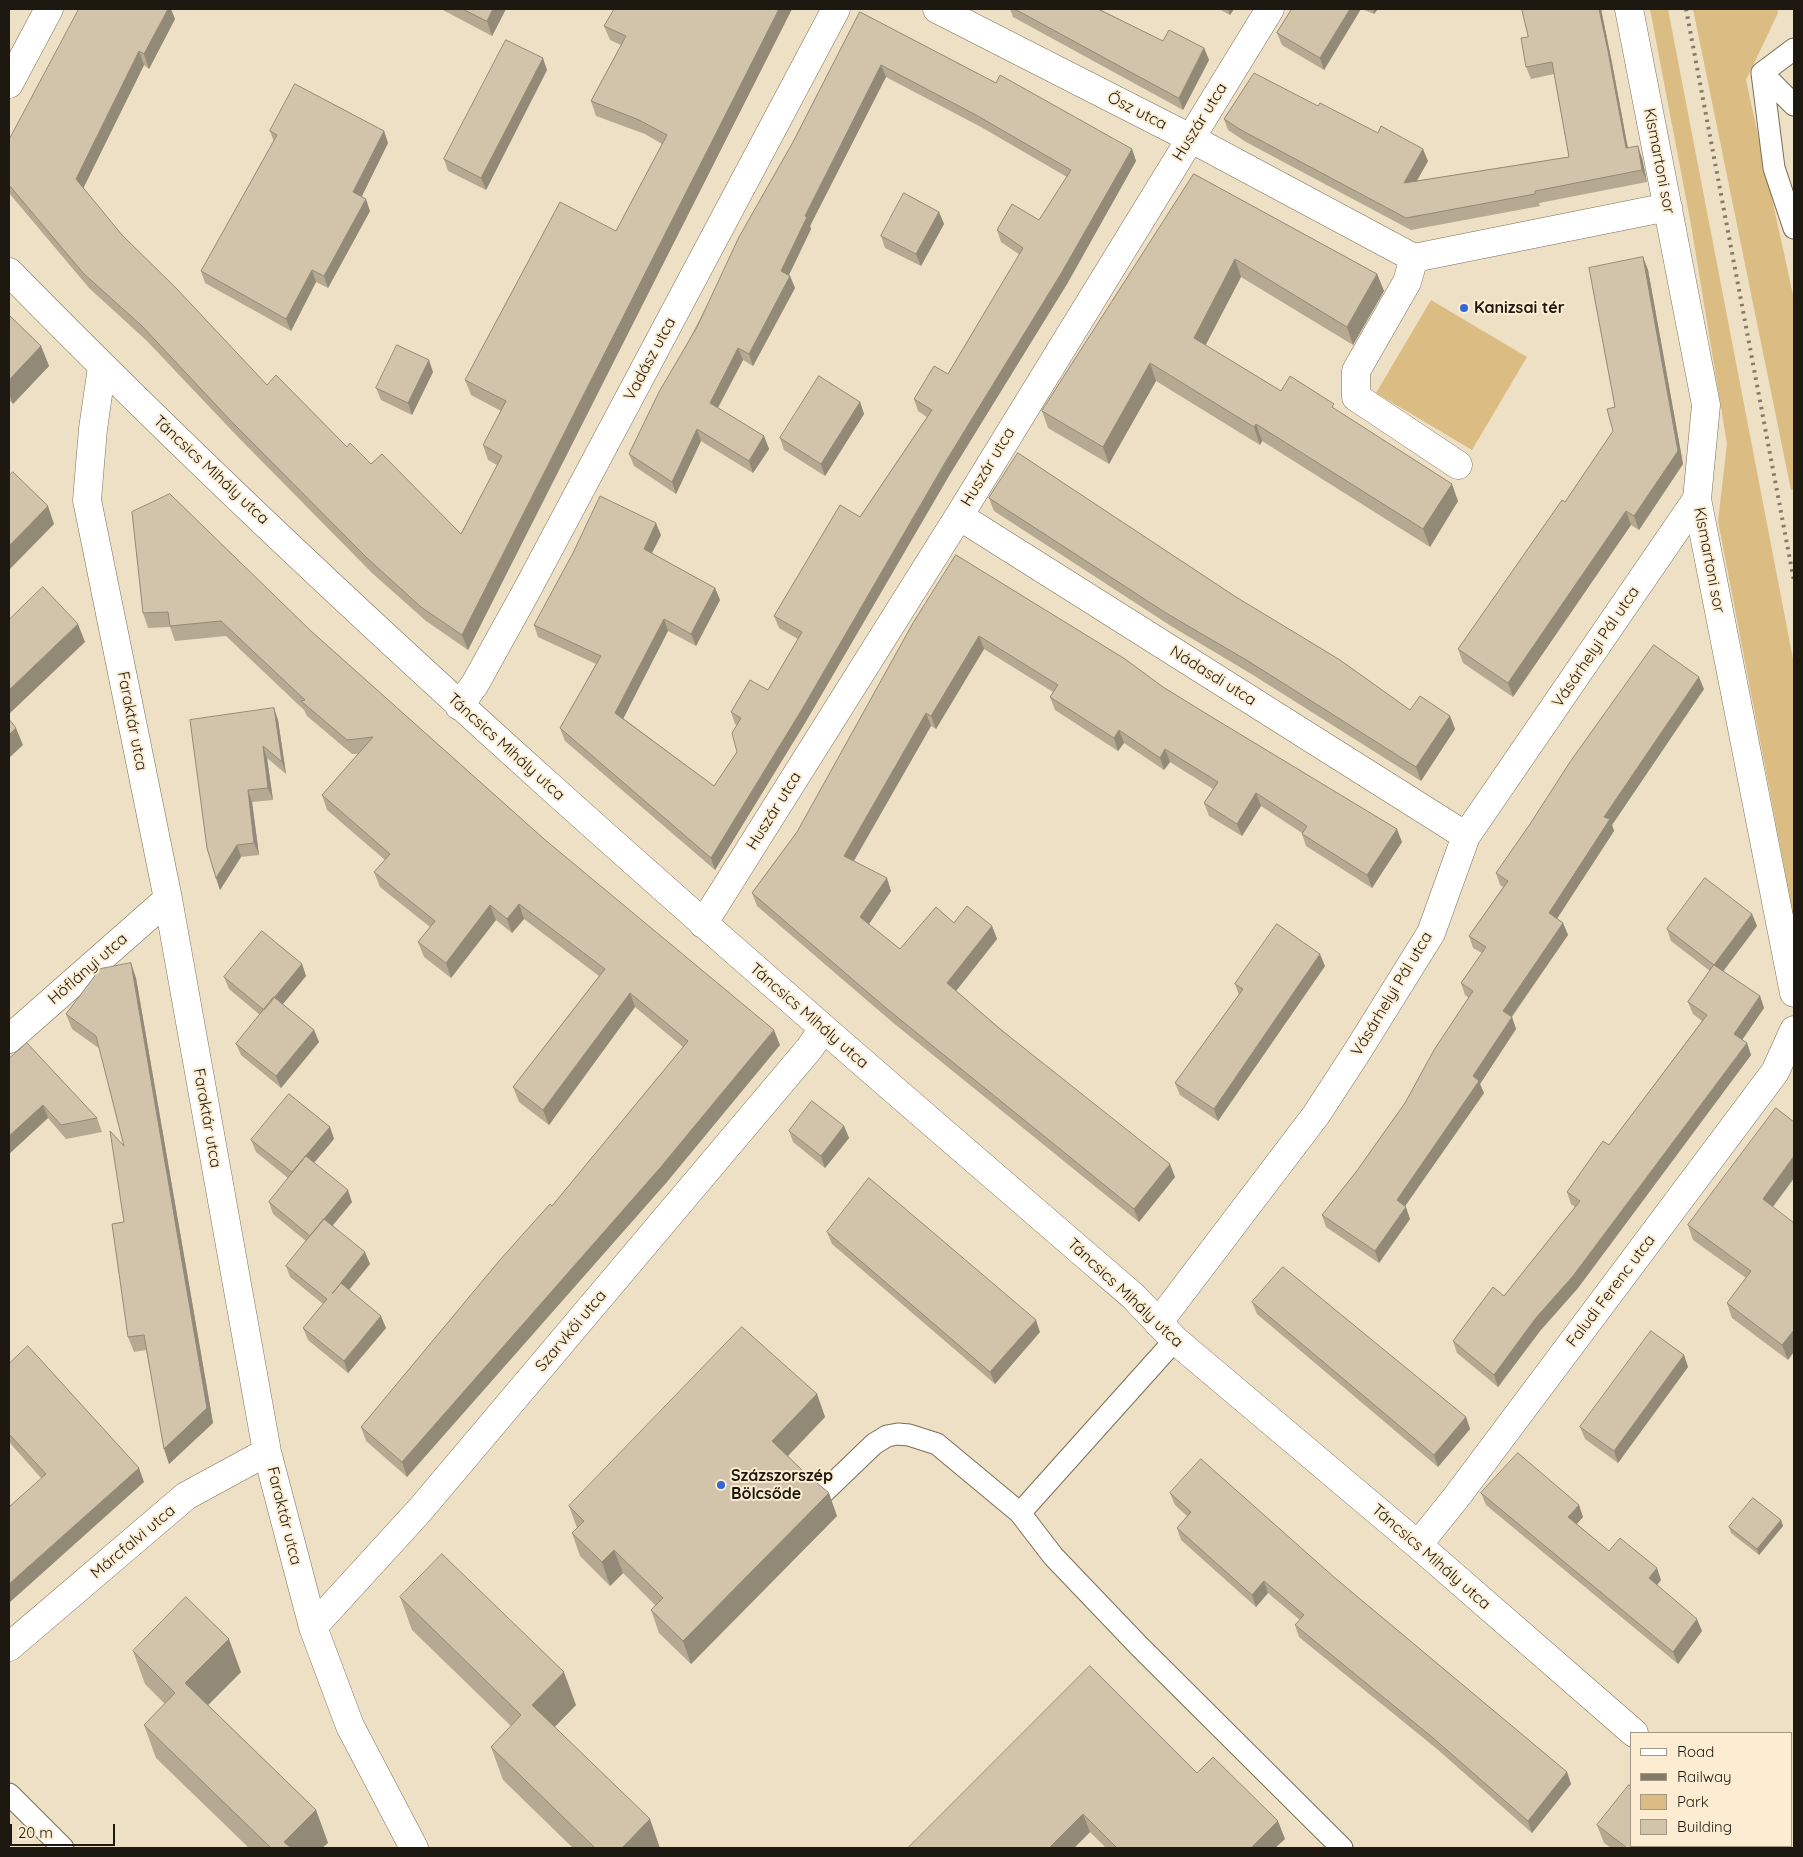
<!DOCTYPE html>
<meta charset="utf-8">
<style>
body{margin:0}
#map{position:relative;width:1803px;height:1857px;overflow:hidden;background:#eee0c5;font-family:Quicksand,sans-serif}
canvas{display:block}
.frame{position:absolute;inset:0;border:10px solid #1e1910;pointer-events:none}
.legend{position:absolute;left:1630px;top:1732px;width:162px;height:115px;box-sizing:border-box;background:#fcedd2;border:1px solid #a39884;margin:0;padding:6px 9px;list-style:none;font-size:15px;color:#1e1910}
.legend li{display:flex;align-items:center;gap:10px;height:25px}
.legend b{width:25px;border:1px solid #a39884}
.scale{position:absolute;left:10px;top:1824px;width:105px;height:22px;box-sizing:border-box;border:2px solid #1e1910;border-top:0;padding-left:6px;font-size:15px;line-height:18px;white-space:nowrap;color:#1e1910;-webkit-text-stroke:4px #fcedd2;paint-order:stroke}
</style>
<div id="map">
<canvas width="1803" height="1857"></canvas>
<div class="frame"></div>
<ul class="legend">
<li><b style="height:6px;background:#fff"></b>Road</li>
<li><b style="height:6px;background:#847a68"></b>Railway</li>
<li><b style="height:14px;background:#dbbd84"></b>Park</li>
<li><b style="height:14px;background:#d2c4aa"></b>Building</li>
</ul>
<div class="scale">20 m</div>
</div>
<script>
const ctx = document.querySelector('canvas').getContext('2d');
ctx.lineJoin = 'round';
function paint(path, color) { ctx.fillStyle = color; ctx.fill(path, 'evenodd'); }
function stroke(path, color, width, dash) { ctx.strokeStyle = color; ctx.lineWidth = width; ctx.lineCap = dash ? 'butt' : 'round'; ctx.setLineDash(dash || []); ctx.stroke(path); }
function drawText(font, color, halo, rows, align = 'center') {
  ctx.font = font + ' Quicksand,sans-serif'; ctx.lineWidth = 4; ctx.setLineDash([]); ctx.textBaseline = 'middle'; ctx.strokeStyle = halo; ctx.fillStyle = color; for (const [text, x, y, turn = 0] of rows) {
    ctx.save(); ctx.translate(x, y); ctx.rotate((+turn || 0) * Math.PI / 180); ctx.textAlign = isNaN(turn) ? turn : align; if (halo) ctx.strokeText(text, 0, 0); ctx.fillText(text, 0, 0); ctx.restore();
  }
}
const green = new Path2D(`
 M1650 9H1668L1794 664V918L1718 521 1727 444 1691 225Z
 M1693 9H1777L1778 13 1746 80 1794 299V489L1791 490Z
 M1431 300 1527 357 1472 450 1376 393Z`);
const lane = new Path2D(`
 M1762 73 1774 168 1794 228
 M1762 73 1794 105
 M1762 73 1794 49
 M823 1493 874 1444 887 1436 898 1434 909 1435 937 1444 1020 1513 1053 1556 1139 1646 1342 1848
 M1020 1513 1175 1340
 M9 1794 63 1848`);
const street = new Path2D(`
 M937 9 1190 138 1414 258
 M1629 9 1706 405 1697 499 1794 993
 M9 84 49 9
 M1414 258 1407 282 1356 371V397L1458 465
 M1414 258 1668 207
 M9 272C364 634 749 965 1133 1296L1175 1340 1418 1545 1634 1733
 M102 367 93 429 87 500 168 899 267 1452 313 1627 350 1726 414 1848
 M959 516 1466 836
 M459 706 475 684 527 590 836 9
 M703 924 959 516 1270 9
 M9 1039 168 899
 M1158 1323 1316 1115 1357 1052 1431 933 1466 836 1697 499
 M1418 1545 1458 1495 1775 1072 1794 1030
 M313 1627 420 1510 809 1049 823 1029
 M9 1647 186 1496 267 1452
 M1763 1846 1766 1848`);
const rail = new Path2D(`
 M1686 9 1794 581`);
const wall = new Path2D(`
 M441 9H506L492 36Z
 M792 9 468 650 426 621 372 573 236 435 147 341 89 288 9 193V140L175 19 149 69 144 65 83 188 122 235 267 385 461 534 497 465 488 460 483 445 501 411 471 395 465 380 616 231 662 144 645 134 596 116 591 101 621 45 610 40 604 26Z
 M1010 9H1102L1101 10 1163 41 1204 48 1209 60 1183 110 1013 17Z
 M1219 9H1234L1230 15Z
 M1292 9H1361L1324 70 1282 45 1277 33Z
 M1362 9H1378L1374 14Z
 M1522 9H1601L1612 63 1628 148 1642 158 1647 182 1539 203 1540 206 1411 230 1246 142 1228 130 1224 119 1318 106 1428 161 1416 181 1569 157 1554 74 1531 79 1526 67 1528 37Z
 M860 12 996 83 1132 149 1136 161 1067 284 950 474 805 723 715 870 565 741 560 728 596 664 538 637 534 625 661 535 652 553 715 588 720 600 696 646 668 631 623 718 714 786 737 752V725L735 724 731 712 768 690 798 639 779 628 774 616 860 517 927 417 918 411 914 399 948 374 1020 255 1001 242 997 230 1039 220 1067 177 981 127 886 77 810 226 811 229 789 275 790 276 795 288 753 366 743 360 718 408 764 436 769 449 753 473 701 441 676 494 634 466 629 454 793 142Z
 M547 70 486 190 448 171 444 159Z
 M270 131H384L388 143 362 196 370 211 328 288 316 282 291 331 205 283 201 271 274 142Z
 M1194 174 1377 274 1384 291 1353 345 1241 277 1205 345 1281 391 1458 501 1430 547 1262 441 1260 445 1156 381 1109 464 1048 428 1042 411Z
 M939 212 944 224 921 266 885 248 881 236Z
 M1643 257 1648 270 1683 464 1639 530 1631 525 1513 697 1463 663 1458 649 1565 502 1613 431 1615 407Z
 M9 315 41 346 49 366 13 404 9 400Z
 M433 372 412 415 381 400 376 388Z
 M860 402 864 414 825 476 784 450 780 438Z
 M989 498 1236 597 1410 710 1450 716 1455 729 1421 781 1253 675 1171 626 994 511Z
 M132 512 311 631 544 839 780 1045 666 1183 407 1477 366 1441 361 1427 552 1206 683 1047 635 1007 549 1125 519 1102 513 1087 599 976 524 919 512 933 496 920 451 978 424 957 418 942 430 927 380 887 374 872 385 860 327 810 322 795 358 754H352L307 716 304 710 226 636 175 641 170 627 148 628 143 613Z
 M956 555 1163 687 1402 842 1372 888 1306 846 1302 834V833L1261 806 1242 836 1209 816 1204 803 1213 789 1170 762 1164 770 1124 743 1118 751 1055 710 1050 697 1053 692 984 649 936 729 931 726 854 861 891 891 869 924 900 949 954 923 992 926 997 939 956 991 1175 1177 1139 1222 891 1021 757 906 752 893 797 832Z
 M1704 689 1612 825 1614 831 1557 918 1563 923 1568 935 1512 1017 1516 1029 1480 1084 1484 1093 1405 1206 1410 1219 1379 1263 1326 1227 1322 1215 1356 1172 1405 1103 1469 998 1465 995 1461 983 1482 953 1473 948 1469 936 1503 887 1500 885 1496 873Z
 M278 720 286 774 267 758 273 800 252 802 259 855 241 857 220 890 207 848Z
 M1752 914 1757 926 1723 971 1760 996 1764 1008 1742 1040 1747 1043 1751 1055 1578 1288 1540 1331 1498 1387 1457 1353 1453 1341 1504 1296 1575 1207 1571 1204 1567 1192 1609 1145 1702 1021 1693 1014 1688 1002 1710 971 1671 941 1667 929Z
 M302 964 306 976 283 1004 314 1030 319 1042 281 1088 241 1055 236 1044 260 1015 229 989 224 977Z
 M1325 966 1218 1121 1180 1095 1175 1083 1239 995 1235 984Z
 M136 978 213 1423 169 1464 146 1350 134 1352 128 1337 124 1222V1146L100 1049 72 1029 66 1014Z
 M9 1059 97 1118 102 1132 66 1139 48 1118 9 1154Z
 M844 1126 849 1138 825 1168 793 1142 789 1131Z
 M330 1127 334 1139 314 1163 352 1202 333 1225 370 1264 349 1289 386 1328 348 1373 308 1340 303 1328 323 1304 290 1277 286 1266 306 1241 273 1214 269 1202 288 1178 256 1152 251 1140Z
 M1794 1178 1773 1207 1788 1360 1732 1318 1727 1303 1746 1278 1693 1240 1688 1225Z
 M827 1232 1040 1332 995 1384 832 1244Z
 M1252 1302 1466 1417 1470 1429 1438 1467 1257 1314Z
 M1684 1355 1688 1367 1618 1463 1585 1439 1580 1427Z
 M9 1364 144 1482 41 1478 9 1442Z
 M817 1394 825 1417 788 1456 837 1516 691 1664 659 1633 651 1610 655 1605 623 1573 610 1586 580 1556 572 1533 577 1528 569 1506Z
 M1170 1493 1335 1578 1567 1772 1571 1784 1532 1833 1437 1749 1299 1637 1295 1625 1300 1620 1268 1593 1256 1607 1181 1540 1177 1528 1187 1516 1175 1505Z
 M1481 1493 1583 1517 1577 1524 1609 1551 1661 1580 1657 1585 1702 1631 1678 1664 1486 1505Z
 M1781 1520 1783 1526 1759 1555 1731 1533 1729 1527Z
 M400 1597 576 1705 554 1727 660 1848H573L503 1780 491 1747 511 1726 412 1630Z
 M133 1651 241 1672 208 1705 316 1810 328 1843 322 1848H249L156 1758 144 1725 165 1704 145 1684Z
 M1197 1773 1285 1839 1275 1848H1106L1090 1832 1074 1848H908Z
 M1597 1825 1632 1846H1705L1706 1848H1611L1604 1843Z`);
const shadedWall = new Path2D(`
 M168 9H171L175 19 149 69 144 54Z
 M493 9H506L492 36 487 21Z
 M779 9H792L468 650 462 635Z
 M1228 9H1234L1230 15Z
 M1350 9H1361L1324 70 1320 58Z
 M1373 9H1378L1374 14Z
 M1599 9H1601L1612 63 1630 160 1626 148Z
 M1204 48 1209 60 1183 110 1179 98Z
 M139 51 144 65 81 193 76 179Z
 M543 58 547 70 486 190 481 178Z
 M881 65 886 77 810 226 811 229 785 283 781 271 805 216Z
 M384 131 388 143 358 204 353 192Z
 M1638 146 1642 158 1647 182 1642 170Z
 M1132 149 1136 161 1067 284 950 474 805 723 715 870 711 858Z
 M1423 149 1428 161 1409 195 1404 183Z
 M366 199 370 211 328 288 324 276Z
 M939 212 944 224 921 266 916 254Z
 M1643 257 1648 270 1683 464 1639 530 1634 516Z
 M1235 259 1241 277 1200 356 1194 338Z
 M312 270 316 282 291 331 286 319Z
 M1377 274 1384 291 1353 345 1347 327Z
 M790 276 795 288 753 366 749 354Z
 M41 346 49 366 13 404 9 393V380Z
 M738 348 743 360 714 415 710 403Z
 M429 360 433 372 412 415 408 403Z
 M1150 363 1156 381 1109 464 1103 447Z
 M860 402 864 414 825 476 821 464Z
 M1256 424 1262 441 1260 445 1254 427Z
 M697 429 701 441 676 494 672 482Z
 M764 436 769 449 753 473 749 461Z
 M1452 484 1458 501 1430 547 1423 529Z
 M48 506 54 524 9 570V546Z
 M1626 511 1631 525 1513 697 1508 683Z
 M656 523 661 535 648 561 644 549Z
 M715 588 720 600 696 646 691 634Z
 M664 619 668 631 620 725 615 713Z
 M78 624 85 642 9 714V690Z
 M979 636 984 649 936 729 931 716Z
 M1699 677 1704 689 1612 825 1614 831 1553 925 1549 913 1604 817Z
 M274 708 278 720 286 774 282 762Z
 M926 713 931 726 849 869 844 856Z
 M1450 716 1455 729 1421 781 1416 767Z
 M16 728 23 745 9 758V735Z
 M1119 730 1124 743 1118 751 1114 738Z
 M263 746 267 758 273 800 268 788Z
 M1165 749 1170 762 1164 770 1160 758Z
 M248 790 252 802 259 855 254 843Z
 M1256 793 1261 806 1242 836 1237 824Z
 M1397 829 1402 842 1372 888 1367 875Z
 M237 845 241 857 220 890 216 878Z
 M887 878 891 891 865 930 860 917Z
 M519 904 524 919 512 933 507 919Z
 M490 905 496 920 451 978 446 963Z
 M1752 914 1757 926 1719 977 1714 965Z
 M1563 923 1568 935 1507 1023 1503 1011Z
 M992 926 997 939 952 996 947 983Z
 M1320 954 1325 966 1218 1121 1214 1109Z
 M131 963 136 978 213 1423 169 1464 164 1449Z
 M302 964 306 976 268 1022 264 1010Z
 M630 993 635 1007 549 1125 543 1110Z
 M1760 996 1764 1008 1738 1046 1734 1034Z
 M1512 1017 1516 1029 1480 1084 1484 1093 1401 1212 1397 1200 1473 1076Z
 M314 1030 319 1042 281 1088 276 1076Z
 M774 1030 780 1045 666 1183 407 1477 402 1462Z
 M1747 1043 1751 1055 1578 1288 1540 1331 1498 1387 1494 1375 1535 1319Z
 M43 1105 48 1118 9 1154V1136Z
 M844 1126 849 1138 825 1168 821 1156Z
 M330 1127 334 1139 296 1184 292 1172Z
 M1794 1156V1178L1768 1213 1763 1199Z
 M1170 1164 1175 1177 1139 1222 1134 1209Z
 M348 1190 352 1202 314 1248 310 1236Z
 M1406 1207 1410 1219 1379 1263 1375 1251Z
 M365 1252 370 1264 336 1306 332 1294Z
 M381 1316 386 1328 348 1373 344 1361Z
 M1036 1320 1040 1332 995 1384 990 1372Z
 M1794 1330V1352L1788 1360 1782 1345Z
 M1684 1355 1688 1367 1618 1463 1614 1451Z
 M817 1394 825 1417 780 1464 772 1441Z
 M1466 1417 1470 1429 1438 1467 1434 1455Z
 M139 1468 144 1482 9 1603V1584Z
 M829 1493 837 1516 691 1664 683 1641Z
 M1579 1505 1583 1517 1572 1529 1568 1517Z
 M1781 1520 1783 1526 1759 1555 1757 1549Z
 M614 1550 623 1573 610 1586 602 1562Z
 M1657 1568 1661 1580 1653 1590 1649 1578Z
 M1264 1581 1268 1593 1256 1607 1252 1595Z
 M1697 1619 1702 1631 1678 1664 1673 1652Z
 M229 1639 241 1672 197 1716 185 1683Z
 M564 1672 576 1705 544 1738 532 1705Z
 M1567 1772 1571 1784 1532 1833 1528 1821Z
 M316 1810 328 1843 322 1848H287L284 1842Z
 M1083 1814 1090 1832 1074 1848H1049Z
 M650 1819 660 1848H622Z
 M1278 1821 1285 1839 1275 1848H1251Z
 M1703 1846H1705L1706 1848H1701Z`);
const building = new Path2D(`
 M79 9H168L144 54 139 51 76 179 122 235 176 288 267 385 276 375 347 447 350 443 371 464 382 454 461 534 502 456 483 445 506 401 465 380 560 202 616 231 667 135 639 120 591 101 626 36 604 26 614 9H779L462 635 421 607 367 558 230 420 142 326 84 274 9 185V140Z
 M463 9H493L487 21Z
 M1015 9H1098L1163 41 1169 30 1204 48 1179 98Z
 M1292 9H1350L1320 58 1277 33Z
 M1522 9H1599L1608 51 1626 148 1638 146 1642 170 1535 191V194L1406 218 1241 130 1224 119 1254 73 1318 106 1320 103 1378 133 1381 126 1423 149 1404 183 1569 157 1552 62 1526 67 1521 38 1528 37Z
 M860 12 996 83 1000 75 1132 149 1062 272 946 461 801 711 711 858 560 728 601 656 534 625 573 553 600 496 656 523 644 549 715 588 691 634 664 619 615 713 714 786 737 752 732 733 741 718 731 712 750 680 768 690 802 632 774 616 840 505 860 517 932 410 914 399 934 366 948 374 1023 248 997 230 1012 204 1039 220 1071 170 976 115 881 65 805 216 807 217 781 271 790 276 749 354 738 348 710 403 764 436 749 461 697 429 672 482 629 454 659 392 697 327 739 237 793 142Z
 M506 40 543 58 481 178 444 159Z
 M295 84 384 131 353 192 366 199 324 276 312 270 286 319 201 271 277 135 270 131Z
 M1194 174 1377 274 1347 327 1235 259 1194 338 1281 391 1290 376 1334 404 1332 407 1385 441 1452 484 1423 529 1256 424 1254 427 1150 363 1103 447 1042 411Z
 M904 193 939 212 916 254 881 236Z
 M1643 257 1678 451 1634 516 1626 511 1508 683 1458 649 1562 500 1565 502 1613 431 1607 409 1615 407 1589 268Z
 M9 315 41 346 9 380Z
 M397 345 429 360 408 403 376 388Z
 M819 376 860 402 821 464 780 438Z
 M1018 453 1236 597 1340 660 1410 710 1420 696 1450 716 1416 767 1248 661 1166 613 989 498Z
 M13 472 48 506 9 546V476Z
 M170 494 311 631 544 839 774 1030 660 1168 402 1462 361 1427 499 1261 550 1204 552 1206 688 1041 630 993 543 1110 513 1087 605 969 519 904 507 919 490 905 446 963 418 942 435 921 374 872 390 854 322 795 373 737 347 740 301 701 305 700 221 621 170 626 168 612 143 613 132 512Z
 M956 555 1125 659 1163 687 1210 716 1397 829 1367 875 1302 834 1307 826 1256 793 1237 824 1204 803 1218 782 1165 749 1160 758 1119 730 1114 738 1050 697 1058 685 979 636 931 716 926 713 844 856 887 878 860 917 900 949 936 907 954 923 967 906 992 926 947 983 1000 1029 1170 1164 1134 1209 886 1008 752 893 797 832 913 623Z
 M43 587 78 624 9 690V620Z
 M1654 645 1699 677 1604 817 1610 819 1549 913 1563 923 1503 1011 1512 1017 1473 1076 1479 1081 1397 1200 1406 1207 1375 1251 1322 1215 1356 1172 1405 1103 1434 1050 1473 991 1461 983 1486 947 1469 936 1508 881 1496 873 1530 824 1570 762Z
 M274 708 282 762 263 746 268 788 248 790 254 843 237 845 216 878 207 848 190 720Z
 M9 719 16 728 9 735Z
 M1705 878 1752 914 1714 965 1667 929Z
 M1277 924 1320 954 1214 1109 1175 1083 1243 989 1235 984Z
 M262 931 302 964 264 1010 224 977Z
 M131 963 207 1408 164 1449 144 1335 128 1337 112 1224 124 1222 110 1131 124 1146 96 1036 66 1014 100 969Z
 M1714 965 1760 996 1734 1034 1747 1043 1573 1276 1535 1319 1494 1375 1453 1341 1493 1287 1504 1296 1580 1201 1567 1192 1603 1141 1609 1145 1707 1015 1688 1002Z
 M274 997 314 1030 276 1076 236 1044Z
 M27 1043 97 1118 61 1125 43 1105 9 1136V1059Z
 M289 1094 330 1127 292 1172 251 1140Z
 M812 1101 844 1126 821 1156 789 1131Z
 M1776 1108 1794 1122V1156L1763 1199 1794 1223V1330L1782 1345 1727 1303 1751 1271 1688 1225Z
 M306 1156 348 1190 310 1236 269 1202Z
 M869 1178 1036 1320 990 1372 827 1232Z
 M324 1219 365 1252 332 1294 341 1283 381 1316 344 1361 303 1328 327 1299 286 1266Z
 M1283 1267 1466 1417 1434 1455 1252 1302Z
 M742 1327 817 1394 772 1441 802 1470 806 1479 816 1482 829 1493 683 1641 651 1610 663 1598 614 1550 602 1562 572 1533 584 1521 569 1506Z
 M1651 1331 1684 1355 1614 1451 1580 1427Z
 M28 1346 139 1468 9 1584V1507L46 1474 9 1434V1364Z
 M1518 1453 1579 1505 1568 1517 1609 1551 1620 1538 1657 1568 1649 1578 1697 1619 1673 1652 1481 1493Z
 M1201 1459 1335 1578 1567 1772 1528 1821 1432 1737 1295 1625 1304 1615 1264 1581 1252 1595 1177 1528 1191 1512 1170 1493Z
 M1753 1498 1781 1520 1757 1549 1729 1527Z
 M442 1554 564 1672 532 1705 650 1819 622 1848H595L491 1747 521 1715 400 1597Z
 M186 1597 229 1639 185 1683 316 1810 284 1842 291 1848H271L144 1725 175 1693 133 1651Z
 M1090 1666 1197 1773 1213 1757 1278 1821 1251 1848H1117L1083 1814 1049 1848H908Z
 M1629 1785 1632 1787V1846H1703L1701 1848H1627L1597 1825Z`);
const markers = [
 [1464,308,5,"#3368d7"],
 [721,1485,5,"#3368d7"]
];
const streetNames = [
 ["Ősz utca",1137,111,27],
 ["Huszár utca",1200,122,-58],
 ["Kismartoni sor",1659,161,79],
 ["Vadász utca",650,359,-62],
 ["Huszár utca",988,467,-59],
 ["Táncsics Mihály utca",211,470,43],
 ["Kismartoni sor",1709,560,79],
 ["Vásárhelyi Pál utca",1596,647,-56],
 ["Nádasdi utca",1213,676,32],
 ["Faraktár utca",132,721,79],
 ["Táncsics Mihály utca",506,747,42],
 ["Huszár utca",774,811,-58],
 ["Höflányi utca",88,969,-41],
 ["Vásárhelyi Pál utca",1392,994,-59],
 ["Táncsics Mihály utca",809,1016,41],
 ["Faraktár utca",207,1118,80],
 ["Faludi Ferenc utca",1611,1291,-53],
 ["Táncsics Mihály utca",1125,1293,43],
 ["Szarvkői utca",571,1331,-50],
 ["Faraktár utca",284,1516,76],
 ["Márcfalvi utca",133,1542,-40],
 ["Táncsics Mihály utca",1431,1557,41]
];
const poiNames = [
 ["Kanizsai tér",1474,308],
 ["Százszorszép",731,1476],
 ["Bölcsőde",731,1494]
];
paint(green, '#dbbd84');
stroke(lane, '#7c6f57', 23);
stroke(street, '#7c6f57', 29);
stroke(lane, '#fff', 21);
stroke(street, '#fff', 28);
stroke(rail, '#847a68', 4, [2.5, 5]);
paint(wall, '#b5a992');
paint(shadedWall, '#938977');
paint(building, '#d2c4aa');
stroke(building, '#938977', 1);
for (const [x, y, r, color] of markers) { const dot = new Path2D(); dot.arc(x, y, r, 0, 2 * Math.PI); ctx.fillStyle = color; ctx.fill(dot); stroke(dot, '#fcedd2', 2); }
drawText('16px', '#1e1910', '#fcedd2', streetNames);
drawText('bold 16px', '#1e1910', '#fcedd2', poiNames, 'left');
</script>
